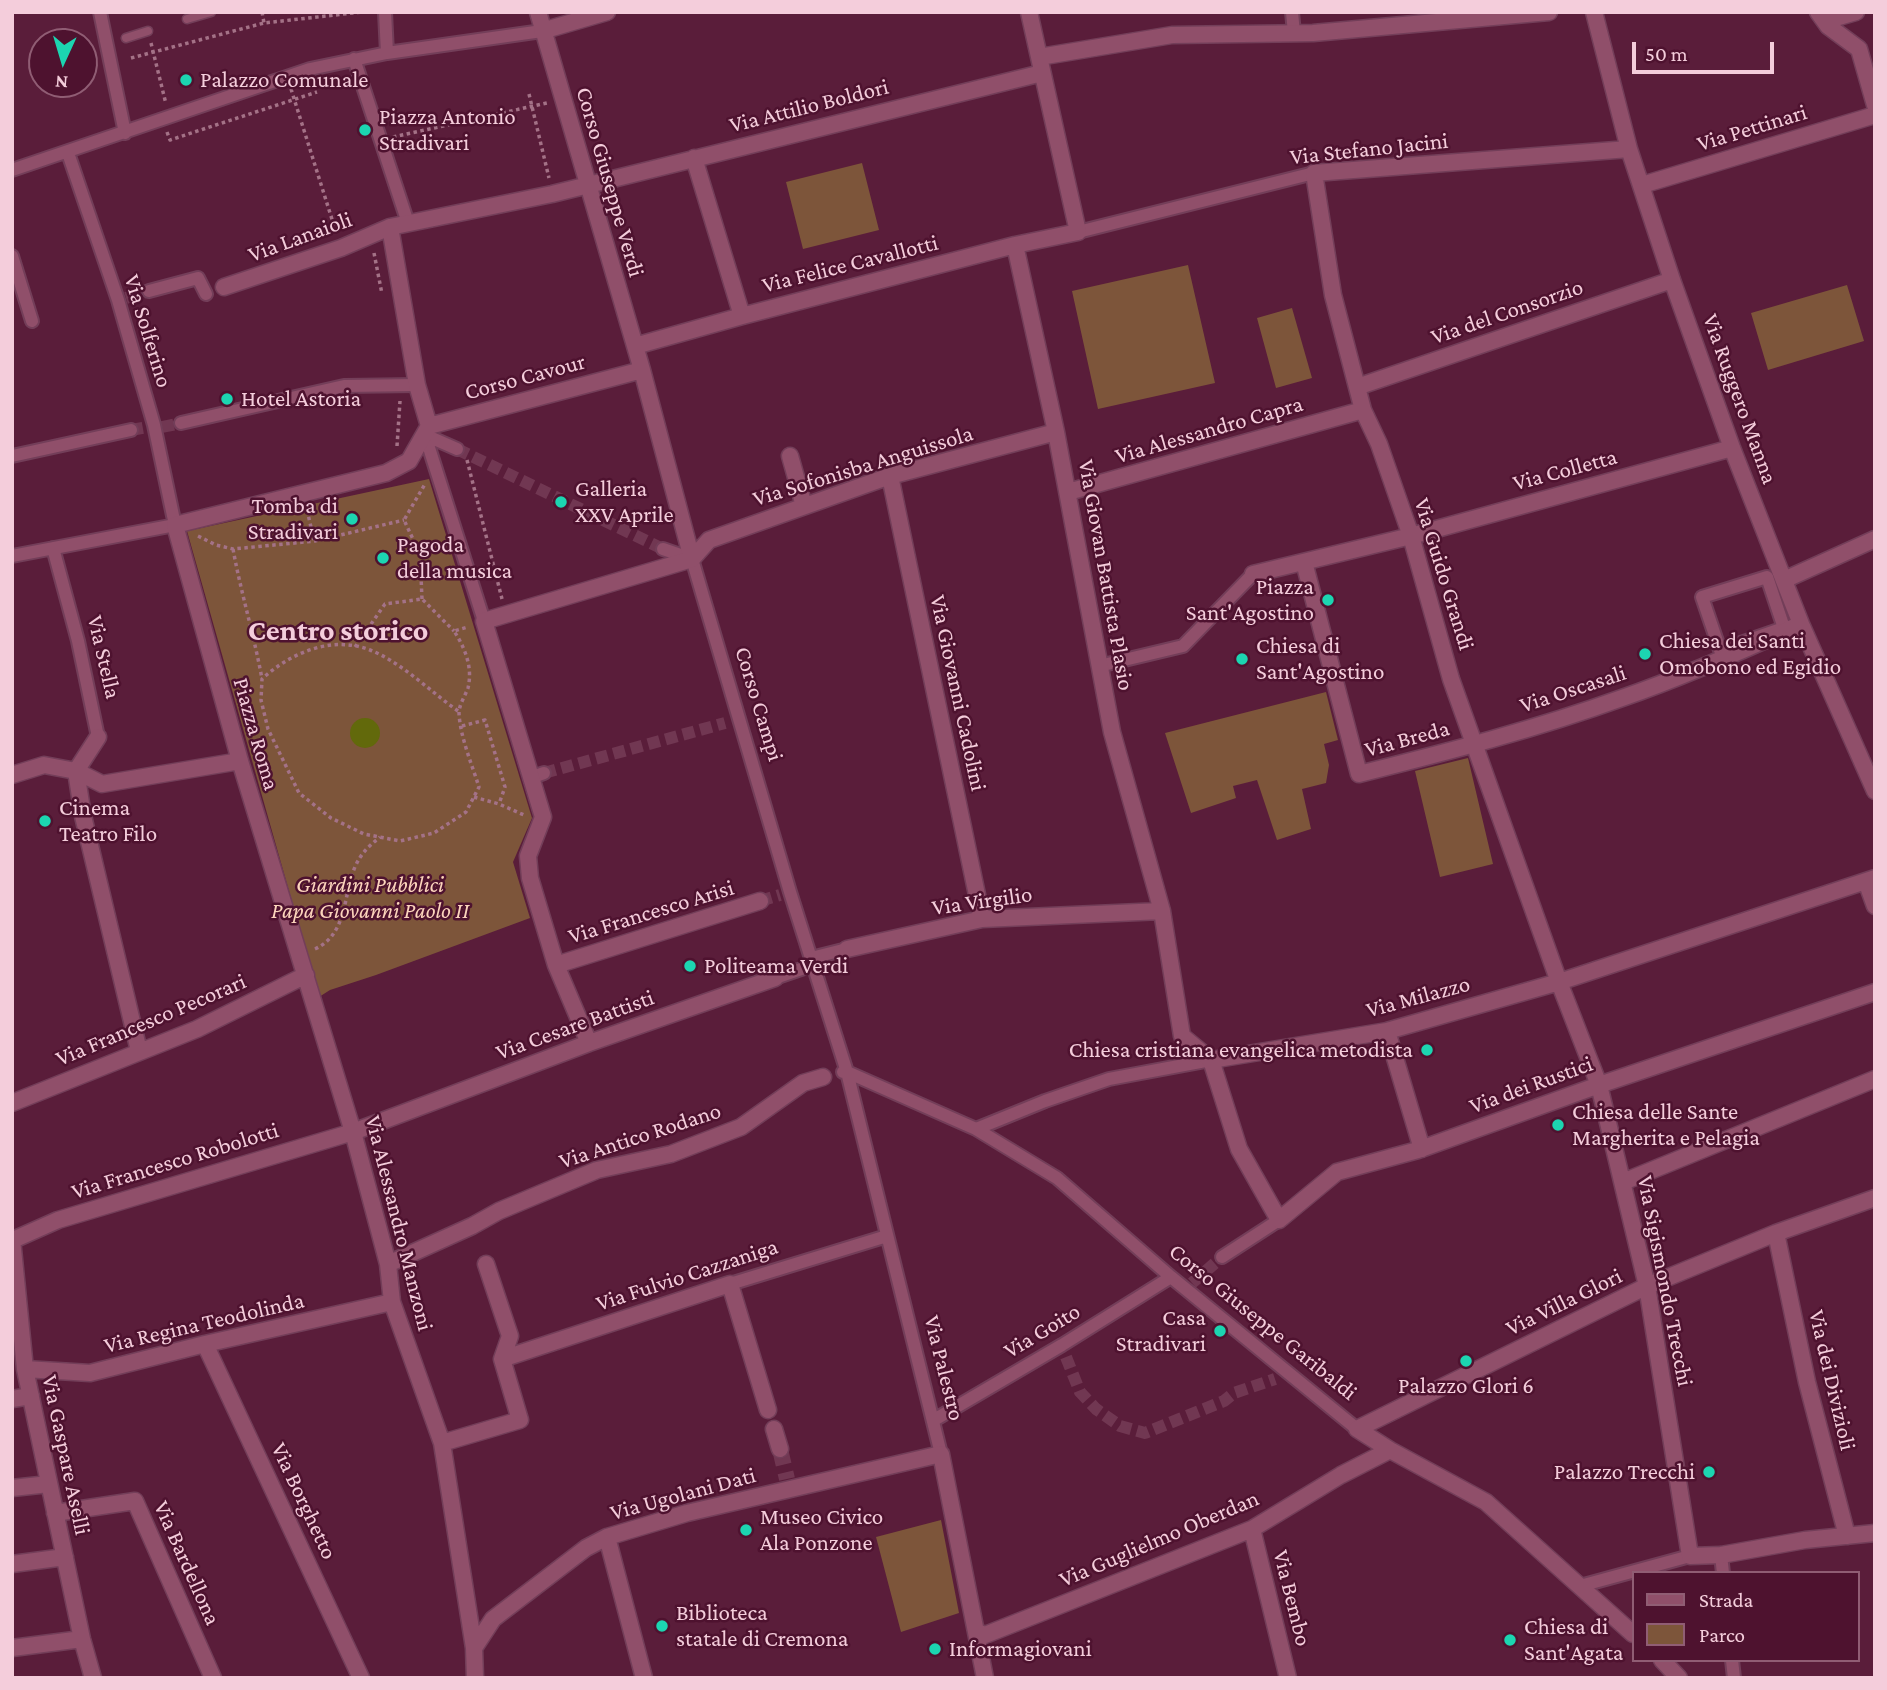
<!DOCTYPE html>
<style>
body{margin:0}
#map{position:relative;width:1887px;height:1690px;overflow:hidden;background:#5a1d3a;font-family:"Crimson Pro",serif}
canvas{display:block}
.frame{position:absolute;inset:0;border:14px solid #f4cddb;pointer-events:none}
.legend{position:absolute;left:1632px;top:1571px;width:228px;height:91px;box-sizing:border-box;background:#4e122f;border:2px solid #905d74;margin:0;padding:9px 12px;list-style:none;font-size:21px;color:#f4cddb}
.legend li{display:flex;align-items:center;gap:14px;height:35px}
.legend b{width:35px;border:2px solid #905d74}
.north{position:absolute;left:28px;top:28px;width:70px;height:70px;box-sizing:border-box;background:#4e122f;border:2px solid #905d74;border-radius:50%;rotate:184deg;font-size:19px;font-weight:700;line-height:28px;text-align:center;color:#f4cddb}
.north::after{content:'';display:block;margin:auto;width:24px;height:32px;background:#1cd5b1;clip-path:polygon(50% 0,100% 100%,50% 72%,0 100%)}
.scale{position:absolute;left:1632px;top:42px;width:142px;height:32px;box-sizing:border-box;border:4px solid #f4cddb;border-top:0;padding-left:9px;font-size:21px;line-height:24px;white-space:nowrap;color:#f4cddb;-webkit-text-stroke:5px #4e122f;paint-order:stroke}
</style>
<div id="map">
<canvas width="1887" height="1690"></canvas>
<div class="frame"></div>
<ul class="legend">
<li><b style="height:9px;background:#904f6a"></b>Strada</li>
<li><b style="height:19px;background:#7d553a"></b>Parco</li>
</ul>
<div class="north">N</div>
<div class="scale">50 m</div>
</div>
<script>
const ctx = document.querySelector('canvas').getContext('2d');
ctx.lineJoin = 'round';
function paint(path, color) { ctx.fillStyle = color; ctx.fill(path, 'evenodd'); }
function stroke(path, color, width, dash) { ctx.strokeStyle = color; ctx.lineWidth = width; ctx.lineCap = dash ? 'butt' : 'round'; ctx.setLineDash(dash || []); ctx.stroke(path); }
function drawText(font, color, halo, rows, align = 'center') {
  ctx.font = font + ' "Crimson Pro",serif'; ctx.lineWidth = 5; ctx.setLineDash([]); ctx.textBaseline = 'middle'; ctx.strokeStyle = halo; ctx.fillStyle = color; for (const [text, x, y, turn = 0] of rows) {
    ctx.save(); ctx.translate(x, y); ctx.rotate((+turn || 0) * Math.PI / 180); ctx.textAlign = isNaN(turn) ? turn : align; if (halo) ctx.strokeText(text, 0, 0); ctx.fillText(text, 0, 0); ctx.restore();
  }
}
const green = new Path2D(`
 M862 163 879 230 803 249 786 182Z
 M1188 265 1215 383 1098 409 1072 291Z
 M1847 285 1864 341 1768 370 1751 313Z
 M1292 308 1312 378 1276 388 1257 318Z
 M429 479 532 818 513 862 530 918 376 975 330 990 319 997 187 531Z
 M1326 692 1338 740 1324 744 1329 765 1326 783 1302 789 1311 829 1277 840 1257 780 1233 786 1236 798 1191 813 1165 733Z
 M1468 758 1493 864 1440 877 1415 771Z
 M941 1520 959 1613 901 1632 876 1537Z`);
const water = new Path2D(`
 M350 733a15 15 0 1 1 30 0a15 15 0 1 1-30 0Z`);
const pedestrianTunnel = new Path2D(`
 M126 298 149 291
 M162 427 181 423
 M131 430 148 427
 M457 449 663 549
 M544 773 725 723
 M760 901 780 895
 M1192 1283 1222 1257
 M1066 1357 1080 1392 1096 1409 1120 1426 1145 1433 1224 1401 1234 1393 1275 1379`);
const minorTunnel = new Path2D(`
 M780 1449 787 1479`);
const path = new Path2D(`
 M262 12 264 23
 M151 43 166 104
 M131 58 264 23 362 12
 M291 89 336 232
 M529 94 549 178
 M167 132 170 140 317 92
 M393 137 547 103
 M374 253 382 294
 M397 446 400 401
 M467 460 502 599
 M307 510 314 540
 M198 536 216 545 233 549 315 541 404 520
 M233 549C241 593 254 635 262 679
 M422 599 420 554 404 520 425 484
 M355 647 385 604 422 599 454 631
 M458 711C431 692 401 662 370 650 332 635 290 653 262 679L261 700 268 729 299 793 331 818 364 834 400 841 434 833 466 812 479 787C472 765 460 736 459 713 459 705 465 696 468 688 473 667 465 648 454 631L468 627
 M462 726 485 720 505 787 499 804
 M474 797 499 804 524 815
 M315 949C348 934 343 894 355 867 361 853 369 846 380 837`);
const service = new Path2D(`
 M187 19 211 12
 M126 38 148 31`);
const pedestrian = new Path2D(`
 M100 12 125 133
 M385 12 387 53
 M1292 12 1294 33
 M354 59 408 223
 M12 170 310 69 387 53 542 31
 M1078 232 1314 173
 M12 256 32 321
 M149 291 198 278 206 294
 M181 423 344 386 417 385
 M425 435 484 621
 M425 435 457 449
 M12 456 131 430
 M53 548 78 641 98 737
 M663 549 692 559 790 892 847 1072 941 1454
 M12 556 175 525 154 425 118 300 68 153
 M1767 577 1784 628 1720 650 1702 597Z
 M1099 666 1183 646 1253 574
 M530 778 544 773
 M811 958 847 949
 M775 978 813 965
 M843 1072H847L976 1129 1057 1178 1171 1277 1357 1429
 M976 1129 1045 1101 1109 1079 1211 1060
 M1222 1257 1279 1220
 M730 1284 887 1236
 M934 1420 1062 1345 1171 1277
 M1721 1555 1723 1573
 M1580 1586 1690 1556
 M1732 1660 1734 1678`);
const minor = new Path2D(`
 M538 12 642 370 692 559
 M1594 12 1629 149 1672 280 1732 448 1801 624 1875 791
 M1818 12 1828 26 1859 49
 M1825 21 1856 12
 M542 31 607 12
 M1859 49 1875 105
 M1039 57 1172 35 1313 33 1549 12
 M1629 149 1314 173 1333 295 1363 410 1379 444 1411 536 1451 679 1559 982 1599 1085 1647 1286 1690 1556 1721 1555 1805 1540 1875 1533
 M694 158 742 316
 M1642 185 1875 115
 M390 227 417 385 429 426
 M1015 245 1056 432 1112 732 1162 911 1182 1036 1211 1060
 M224 287 341 248 390 227 552 194 1042 73
 M635 346 742 316 1015 245 1078 232 1029 12
 M1357 387 1672 280
 M790 456 804 506
 M890 476 982 919
 M1068 492 1363 410
 M692 559 709 540 890 476 1056 432
 M1304 562 1359 774C1447 752 1536 729 1622 698 1683 677 1742 651 1801 624
 M1253 574 1411 536 1732 448
 M1784 580 1875 539
 M76 771 83 816 139 1051
 M76 771 98 737
 M12 775 44 765 76 771 102 784 240 761
 M1866 881 1875 906
 M847 949 982 919 1162 911
 M556 965 760 901
 M1387 1031 1422 1149
 M589 1043 556 965 530 878 528 856 543 817 484 621 692 559
 M1211 1060 1239 1149 1279 1220 1337 1172 1418 1150 1599 1085 1875 992
 M1211 1060 1387 1031 1559 982 1875 878
 M12 1103 197 1029 306 975
 M1623 1182 1875 1079
 M1776 1233 1807 1382 1847 1536
 M12 1239 25 1369 82 1639 93 1678
 M13 1240 58 1220 353 1132 589 1043 775 978
 M388 1264 472 1226 499 1211 597 1170 671 1154 741 1127 803 1083 823 1077
 M486 1264 510 1336 502 1359
 M205 1344 361 1678
 M502 1359 730 1284 768 1410
 M25 1369 90 1373 205 1344 392 1302
 M12 1399 31 1396
 M774 1429 780 1449
 M1357 1429 1647 1286 1776 1233 1875 1198
 M1357 1429 1390 1450 1486 1502 1633 1634
 M442 1443 520 1420 502 1359
 M12 1488 49 1484
 M55 1513 135 1501 213 1678
 M1252 1529 1288 1678
 M607 1537 644 1678
 M12 1564 65 1557
 M977 1632 985 1635 1252 1529 1341 1475 1390 1450
 M12 1648 82 1639
 M474 1648 493 1619 586 1548 607 1537 687 1513 941 1454 985 1678
 M1662 1660 1679 1678
 M475 1678 474 1648 442 1443 392 1302 388 1264 353 1132 240 761 175 525 386 473 409 461 429 426 642 370`);
const markers = [
 [186,80,7,"#1cd5b1"],
 [365,130,7,"#1cd5b1"],
 [227,399,7,"#1cd5b1"],
 [561,502,7,"#1cd5b1"],
 [352,519,7,"#1cd5b1"],
 [383,558,7,"#1cd5b1"],
 [1328,600,7,"#1cd5b1"],
 [1645,654,7,"#1cd5b1"],
 [1242,659,7,"#1cd5b1"],
 [45,821,7,"#1cd5b1"],
 [690,966,7,"#1cd5b1"],
 [1427,1050,7,"#1cd5b1"],
 [1558,1125,7,"#1cd5b1"],
 [1220,1331,7,"#1cd5b1"],
 [1466,1361,7,"#1cd5b1"],
 [1709,1472,7,"#1cd5b1"],
 [746,1530,7,"#1cd5b1"],
 [662,1626,7,"#1cd5b1"],
 [1510,1640,7,"#1cd5b1"],
 [935,1649,7,"#1cd5b1"]
];
const poiNames = [
 ["Palazzo Comunale",200,80],
 ["Piazza Antonio",379,117],
 ["Stradivari",379,143],
 ["Hotel Astoria",241,399],
 ["Galleria",575,489],
 ["XXV Aprile",575,515],
 ["Tomba di",338,506,"right"],
 ["Stradivari",338,532,"right"],
 ["Pagoda",397,545],
 ["della musica",397,571],
 ["Piazza",1314,587,"right"],
 ["Sant'Agostino",1314,613,"right"],
 ["Chiesa dei Santi",1659,641],
 ["Omobono ed Egidio",1659,667],
 ["Chiesa di",1256,646],
 ["Sant'Agostino",1256,672],
 ["Cinema",59,808],
 ["Teatro Filo",59,834],
 ["Politeama Verdi",704,966],
 ["Chiesa cristiana evangelica metodista",1413,1050,"right"],
 ["Chiesa delle Sante",1572,1112],
 ["Margherita e Pelagia",1572,1138],
 ["Casa",1206,1318,"right"],
 ["Stradivari",1206,1344,"right"],
 ["Palazzo Glori 6",1466,1386,"center"],
 ["Palazzo Trecchi",1695,1472,"right"],
 ["Museo Civico",760,1517],
 ["Ala Ponzone",760,1543],
 ["Biblioteca",676,1613],
 ["statale di Cremona",676,1639],
 ["Chiesa di",1524,1627],
 ["Sant'Agata",1524,1653],
 ["Informagiovani",949,1649]
];
const streetNames = [
 ["Via Attilio Boldori",809,106,-14],
 ["Via Pettinari",1752,128,-17],
 ["Via Stefano Jacini",1369,149,-6],
 ["Corso Giuseppe Verdi",610,182,74],
 ["Via Lanaioli",300,237,-20],
 ["Via Felice Cavallotti",850,264,-14],
 ["Via del Consorzio",1507,312,-19],
 ["Via Solferino",148,331,73],
 ["Corso Cavour",525,377,-15],
 ["Via Ruggero Manna",1740,399,70],
 ["Via Alessandro Capra",1209,430,-16],
 ["Via Sofonisba Anguissola",863,466,-17],
 ["Via Colletta",1565,470,-15],
 ["Via Guido Grandi",1444,574,73],
 ["Via Giovan Battista Plasio",1106,575,80],
 ["Via Stella",104,657,77],
 ["Via Oscasali",1573,689,-18],
 ["Via Giovanni Cadolini",958,693,78],
 ["Corso Campi",759,704,73],
 ["Piazza Roma",256,734,74],
 ["Via Breda",1407,739,-15],
 ["Via Virgilio",982,901,-8],
 ["Via Francesco Arisi",651,912,-17],
 ["Via Milazzo",1418,997,-15],
 ["Via Francesco Pecorari",151,1020,-23],
 ["Via Cesare Battisti",575,1025,-20],
 ["Via dei Rustici",1531,1085,-20],
 ["Via Antico Rodano",640,1136,-18],
 ["Via Francesco Robolotti",175,1161,-17],
 ["Via Alessandro Manzoni",399,1223,76],
 ["Via Fulvio Cazzaniga",687,1275,-18],
 ["Via Sigismondo Trecchi",1665,1281,79],
 ["Via Villa Glori",1564,1302,-26],
 ["Corso Giuseppe Garibaldi",1263,1322,39],
 ["Via Regina Teodolinda",204,1323,-13],
 ["Via Goito",1042,1331,-31],
 ["Via Palestro",944,1368,76],
 ["Via dei Divizioli",1832,1380,77],
 ["Via Gaspare Aselli",66,1455,78],
 ["Via Ugolani Dati",683,1494,-15],
 ["Via Borghetto",304,1501,65],
 ["Via Guglielmo Oberdan",1159,1539,-23],
 ["Via Bardellona",187,1563,66],
 ["Via Bembo",1292,1598,76]
];
const parkNames = [
 ["Giardini Pubblici",370,885],
 ["Papa Giovanni Paolo II",370,911]
];
const districtNames = [
 ["Centro storico",338,631]
];
paint(green, '#7d553a');
paint(water, '#62690b');
stroke(pedestrianTunnel, '#713752', 12, [12, 6]);
stroke(minorTunnel, '#713752', 16, [16, 8]);
stroke(service, '#733e59', 11);
stroke(pedestrian, '#733e59', 16);
stroke(minor, '#733e59', 19);
stroke(path, '#a47287', 3.5, [3.5, 3.5]);
stroke(service, '#904f6a', 8);
stroke(pedestrian, '#904f6a', 12);
stroke(minor, '#904f6a', 16);
for (const [x, y, r, color] of markers) { const dot = new Path2D(); dot.arc(x, y, r, 0, 2 * Math.PI); ctx.fillStyle = color; ctx.fill(dot); stroke(dot, '#4e122f', 2.5); }
drawText('23px', '#f4cddb', '#4e122f', poiNames, 'left');
drawText('23px', '#f4cddb', '#4e122f', streetNames);
drawText('italic 23px', '#fcd5bc', '#4e122f', parkNames);
drawText('bold 30px', '#f4cddb', '#4e122f', districtNames);
</script>
